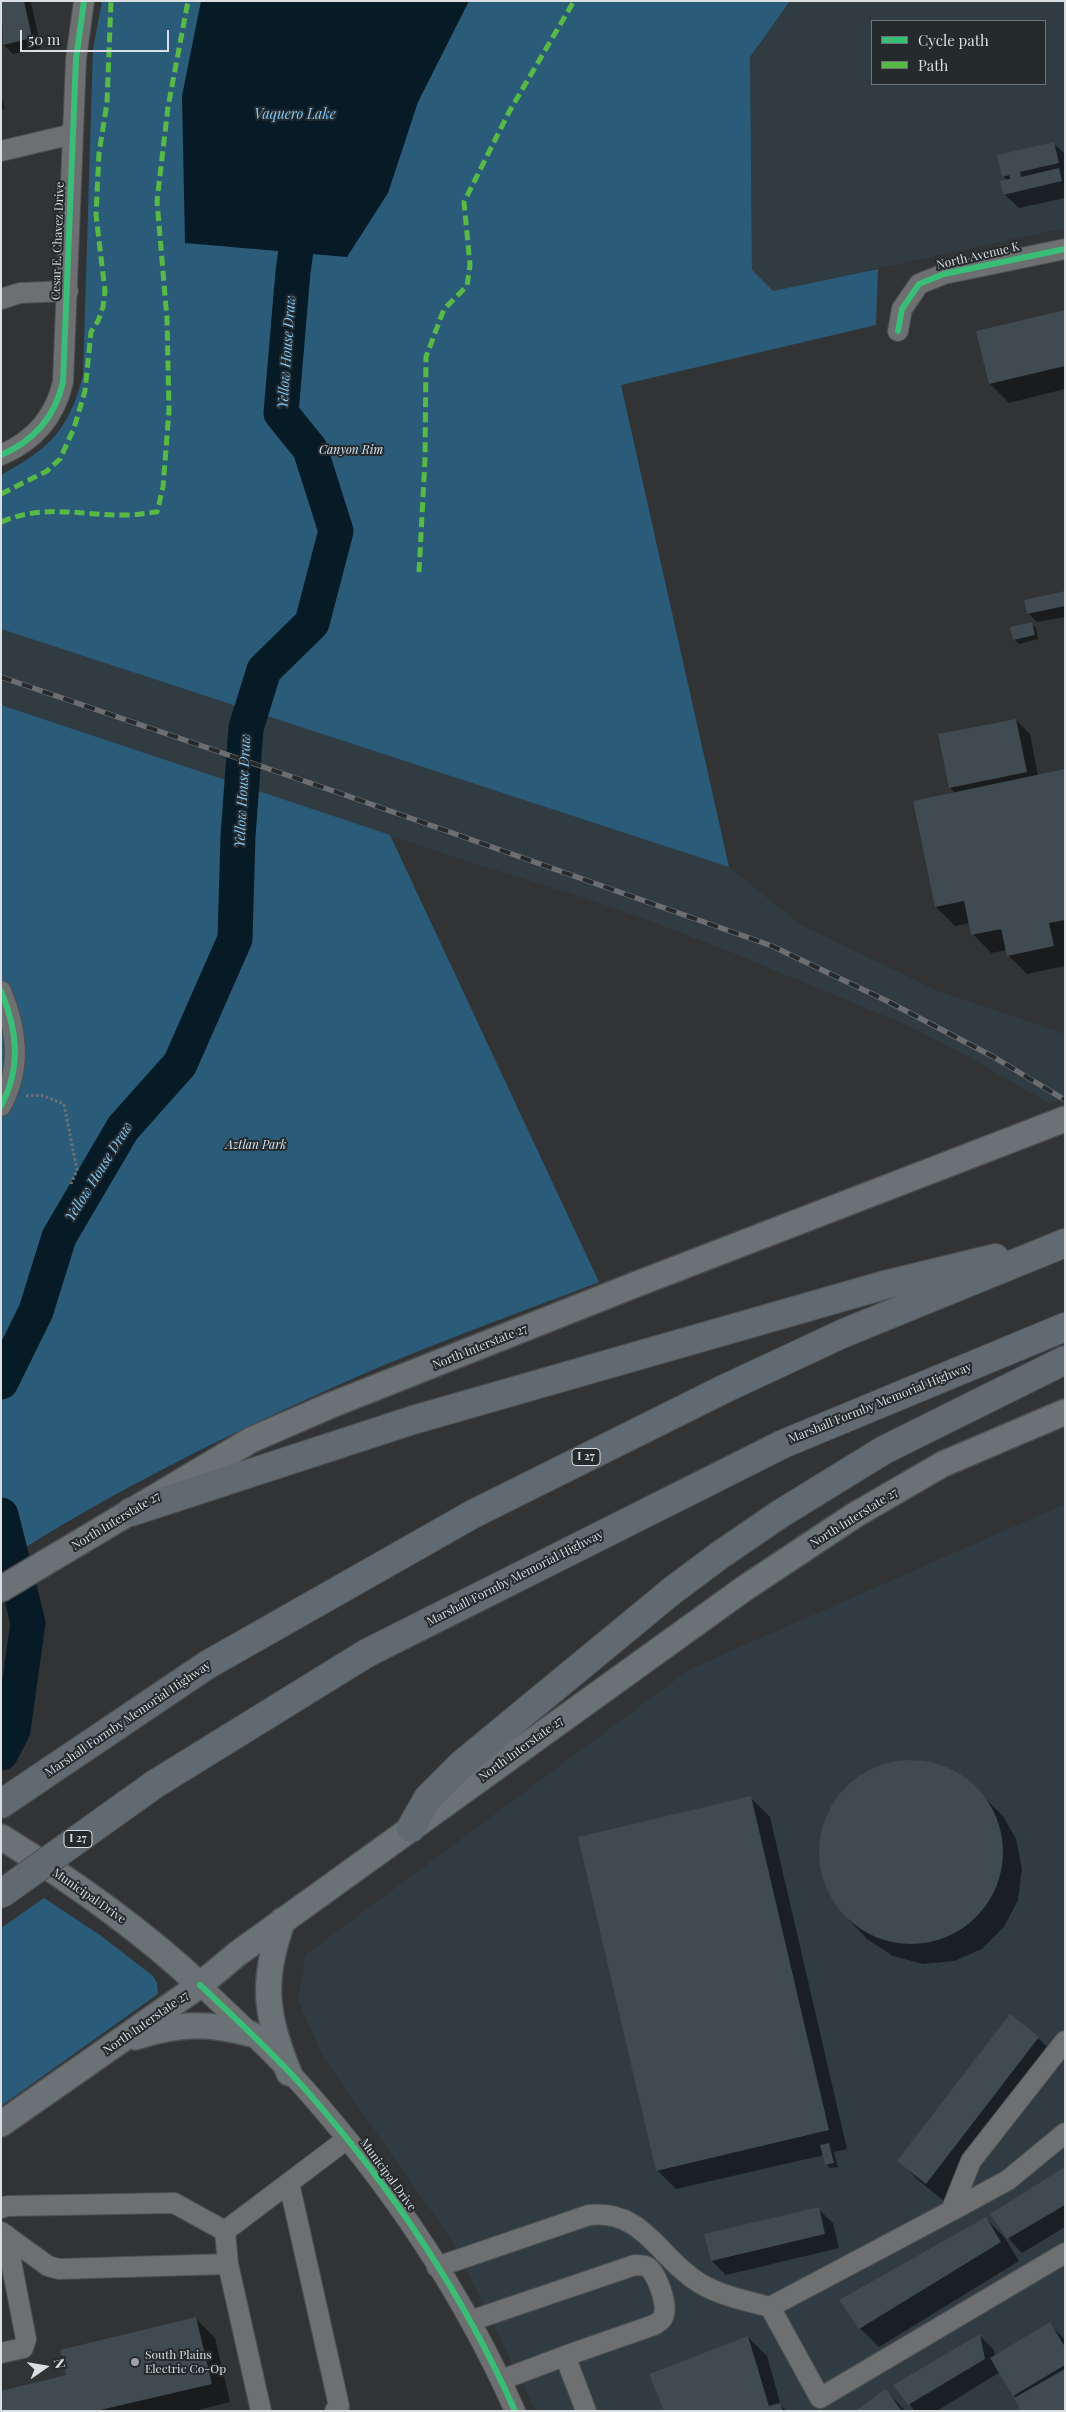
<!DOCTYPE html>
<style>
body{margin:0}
#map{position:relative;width:1066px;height:2412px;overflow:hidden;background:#313335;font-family:"Playfair Display",serif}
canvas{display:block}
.frame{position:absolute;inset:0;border:2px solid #dcdfe1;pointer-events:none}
.legend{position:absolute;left:871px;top:20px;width:175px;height:65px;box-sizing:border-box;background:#252a2d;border:1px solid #6e7275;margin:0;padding:6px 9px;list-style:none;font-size:15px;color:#dcdfe1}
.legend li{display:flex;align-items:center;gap:10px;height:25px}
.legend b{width:25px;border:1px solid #6e7275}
.north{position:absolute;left:20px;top:2342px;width:50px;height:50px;-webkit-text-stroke:4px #252a2d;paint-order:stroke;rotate:77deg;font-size:14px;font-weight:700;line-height:20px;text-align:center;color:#dcdfe1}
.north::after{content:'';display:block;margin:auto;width:18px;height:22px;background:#dcdfe1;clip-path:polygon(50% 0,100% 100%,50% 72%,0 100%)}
.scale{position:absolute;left:20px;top:30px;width:149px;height:22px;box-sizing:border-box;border:2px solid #dcdfe1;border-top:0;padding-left:6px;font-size:15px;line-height:18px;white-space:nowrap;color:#dcdfe1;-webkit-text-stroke:4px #252a2d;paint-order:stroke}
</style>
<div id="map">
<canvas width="1066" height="2412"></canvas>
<div class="frame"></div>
<ul class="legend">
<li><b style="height:6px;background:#3abd76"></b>Cycle path</li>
<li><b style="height:6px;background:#58b947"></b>Path</li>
</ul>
<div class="north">N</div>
<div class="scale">50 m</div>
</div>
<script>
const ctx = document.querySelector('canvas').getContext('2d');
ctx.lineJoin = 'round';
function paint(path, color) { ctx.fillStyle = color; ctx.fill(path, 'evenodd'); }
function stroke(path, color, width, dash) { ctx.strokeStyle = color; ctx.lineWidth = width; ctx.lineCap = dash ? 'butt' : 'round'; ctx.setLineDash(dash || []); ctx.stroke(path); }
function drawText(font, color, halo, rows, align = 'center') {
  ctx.font = font + ' "Playfair Display",serif'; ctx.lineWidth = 4; ctx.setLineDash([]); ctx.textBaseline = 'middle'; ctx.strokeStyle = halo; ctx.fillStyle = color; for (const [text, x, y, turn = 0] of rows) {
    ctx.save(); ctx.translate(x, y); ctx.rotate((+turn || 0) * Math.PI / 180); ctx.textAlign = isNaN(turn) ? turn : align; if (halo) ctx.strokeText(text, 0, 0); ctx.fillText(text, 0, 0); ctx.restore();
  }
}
const built = new Path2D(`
 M790 1H1065V228L773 291 752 270 750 57ZM872 21H1045V84H872Z
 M1 629 729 867 801 925 938 991 1065 1034V1098L1050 1104 965 1055 909 1026 728 951 637 916 569 893 447 855 1 705Z
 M1065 1504V2411H536L451 2239 323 2057 298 2000 305 1955 690 1669Z`);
const green = new Path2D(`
 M102 1H790L750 57 752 270 773 291 878 269 876 325 621 385 729 867 1 629V475C50 448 69 430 83 375L93 49Z
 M1 705 390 835 599 1282C517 1314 433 1343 352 1379 232 1432 112 1491 1 1563Z
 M44 1898 100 1935 153 1976 157 1983 158 1994 1 2106V1928Z`);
const water = new Path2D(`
 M201 1H469L418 102 388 193 347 257 185 243 182 96Z`);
const shadow = new Path2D(`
 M1 1 31 2 41 48 13 54 4 45 1 33Z
 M1 95 5 109 1 110Z
 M1053 143 1065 154V198L1019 208 1004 194 1008 181 1003 176Z
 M1065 311V389L1009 403 990 384Z
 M1065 593V617L1037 622 1028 613Z
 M1031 624 1036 628 1038 639 1019 644 1014 639Z
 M1016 720 1030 734 1038 776 1065 771V966L1027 974 1008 955 1007 950 991 953 973 934 970 923 955 926 936 907 956 794 950 787Z
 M914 1760 941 1765 964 1777 1003 1816 1016 1839 1022 1869 1018 1900 1004 1927 982 1949 954 1961 923 1964 893 1956 867 1939 848 1919 829 1894 820 1864V1838L828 1812 843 1790 864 1773 888 1763Z
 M751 1798 770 1817 847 2149 834 2152 838 2167 830 2168 826 2164 824 2155 676 2189 657 2170Z
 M1010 2016 1038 2038 1057 2057 945 2202 917 2179 898 2160Z
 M1065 2169V2227L1022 2253 1008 2238Z
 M818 2209 833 2223 839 2248 726 2275 712 2261Z
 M986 2219 1005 2238 1019 2261 879 2347 860 2328Z
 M196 2319 215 2338 230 2402 194 2411H1L68 2376Z
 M1049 2323 1065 2340V2411L1016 2398 1000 2372 937 2411H915L894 2385 980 2336 994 2350 995 2356Z
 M748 2337 767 2356 781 2406 787 2411H665Z
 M886 2390 905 2411H857Z`);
const river = new Path2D(`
 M1 1382 36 1311 59 1237 123 1128 180 1064 235 939 238 836 246 728 264 670 312 623 336 531 310 449 281 413 293 272 302 206
 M1 1515 28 1623 13 1730 1 1753`);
const building = new Path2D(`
 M1 1H24L32 38 3 45Z
 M1054 142 1059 163 1020 172 1021 177 1059 168 1062 181 1003 195 1000 181 1010 179 1009 175 1002 177 997 155Z
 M1065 310V366L989 384 976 331Z
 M1065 591V606L1027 614 1024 600Z
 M1032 622 1035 635 1013 640 1010 627Z
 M1016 719 1027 772 949 788 938 734Z
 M1065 769V920L1049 923 1054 946 1007 956 1001 929 971 935 964 901 935 907 913 801Z
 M819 1852a92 92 0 1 1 184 0a92 92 0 1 1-184 0Z
 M751 1796 829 2130 656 2171 578 1837Z
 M1010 2014 1039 2037 926 2184 897 2161Z
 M829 2143 834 2163 825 2165 820 2145Z
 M1065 2167V2205L1007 2239 990 2214Z
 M819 2207 825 2234 711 2261 704 2234Z
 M986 2217 1001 2242 859 2329 839 2300Z
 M196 2317 212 2384 96 2411H1V2391L66 2375 60 2350Z
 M1050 2322 1065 2347V2365L1013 2396 990 2358Z
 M980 2334 985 2359 908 2405 893 2385Z
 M748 2336 769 2406 780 2403 783 2411H664L649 2374Z
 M1065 2369V2411H1021L1014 2398Z
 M886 2389 901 2410 855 2411Z`);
const path = new Path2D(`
 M26 1096 41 1095 64 1104 77 1170 71 1184`);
const minor = new Path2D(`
 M1 151 73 134
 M1 299 20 293 68 291
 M898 331 902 309 919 284 944 274 1065 249
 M1 455C34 441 55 417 63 382L76 59 84 1
 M1 991C17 1030 22 1067 1 1106
 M200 1985C236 2019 272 2052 305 2089 389 2184 463 2294 515 2411
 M289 2183 339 2406 335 2411
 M1 2208 7 2206 174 2203 225 2231 228 2264 59 2269 48 2266 1 2232
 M951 2211 1008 2180 1065 2133
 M225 2231 347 2139
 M228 2264 261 2411
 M437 2267 589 2215C644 2209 659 2259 701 2284 722 2296 747 2301 770 2307L951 2211 971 2161 1065 2041
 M770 2307 820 2398 1065 2253
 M470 2321 635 2265C641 2265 646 2265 650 2269 658 2278 667 2303 664 2314 663 2320 659 2322 654 2325L565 2356 586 2411
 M1 2353 23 2348 26 2339 6 2235
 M501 2380 565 2356`);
const major = new Path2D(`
 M1 1589 251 1440 329 1406 637 1284 1065 1119
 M1 1837C72 1881 139 1928 200 1985
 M283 1920C261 1980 265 2015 289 2073
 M135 2037C179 2023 207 2022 251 2034
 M1 2124 200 1985 237 1954 745 1588 855 1515 943 1464 1065 1412`);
const highway = new Path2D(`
 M131 1512 413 1420 888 1284 995 1258
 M155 1784 367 1653 783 1444 1065 1327
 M1 1804 207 1665 473 1514 724 1389 844 1333 1065 1243
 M411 1828 428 1798 462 1764 673 1590 720 1555 780 1514 884 1450 1065 1360`);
const rail = new Path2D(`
 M1 677 345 795 772 946 887 1001 992 1056 1065 1100`);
const highwayBridge = new Path2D(`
 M1 1894 155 1784`);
const quiet = new Path2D(`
 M1 494 47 471 60 459 74 428 85 391 91 332 98 321 103 307 105 291 96 215 99 153 107 103 111 1
 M1 522C47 503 80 516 126 515 137 515 147 513 157 512L163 487 169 410 167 319 157 201 168 107 188 1
 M419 572 425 459 426 357 444 309 467 286 470 265 464 202 509 112 574 1`);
const cycleway = new Path2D(`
 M898 331 902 309 919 284 944 274 1065 249
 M1 455C34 441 55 417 63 382L76 59 84 1
 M1 991C17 1030 22 1067 1 1106
 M200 1985C236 2019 272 2052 305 2089 389 2184 463 2294 515 2411`);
const markers = [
 [135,2362,5,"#a0a3a5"]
];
const shields = [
 [586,1457,28],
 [78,1839,28]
];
const shieldNames = [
 ["I 27",586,1457],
 ["I 27",78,1839]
];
const streetNames = [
 ["Cesar E. Chavez Drive",58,241,-88],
 ["North Avenue K",978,256,-13],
 ["North Interstate 27",480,1347,-22],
 ["Marshall Formby Memorial Highway",880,1403,-22],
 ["North Interstate 27",854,1518,-32],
 ["North Interstate 27",116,1521,-31],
 ["Marshall Formby Memorial Highway",515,1578,-27],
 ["Marshall Formby Memorial Highway",128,1719,-34],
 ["North Interstate 27",521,1749,-36],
 ["Municipal Drive",89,1896,35],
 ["North Interstate 27",146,2023,-35],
 ["Municipal Drive",388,2175,54]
];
const parkNames = [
 ["Canyon Rim",351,450],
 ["Aztlan Park",256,1145]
];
const poiNames = [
 ["South Plains",145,2355],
 ["Electric Co-Op",145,2369]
];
const waterNames = [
 ["Vaquero Lake",295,115],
 ["Yellow House Draw",287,352,-86],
 ["Yellow House Draw",243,791,-87],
 ["Yellow House Draw",99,1172,-58]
];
paint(built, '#313b42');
paint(green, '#2a5c79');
paint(water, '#071b27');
paint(shadow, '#0007');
stroke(river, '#071b27', 35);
paint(building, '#3f4a51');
stroke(minor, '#4c4f50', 22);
stroke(major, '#4c4f50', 28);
stroke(highway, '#4c4f50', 30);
stroke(path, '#707172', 3, [2.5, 2.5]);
stroke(minor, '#6d6f71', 20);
stroke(major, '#6b7276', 25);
stroke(highway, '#616a70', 28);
stroke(rail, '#6d6e70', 5.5);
stroke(rail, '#252a2d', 4, [11]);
stroke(highwayBridge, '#4c4f50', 30, []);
stroke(highwayBridge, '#616a70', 28);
stroke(quiet, '#58b947', 5, [10, 5]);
stroke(cycleway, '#3abd76', 6);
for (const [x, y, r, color] of markers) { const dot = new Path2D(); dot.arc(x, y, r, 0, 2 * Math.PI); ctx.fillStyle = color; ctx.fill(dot); stroke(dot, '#252a2d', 2); }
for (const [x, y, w] of shields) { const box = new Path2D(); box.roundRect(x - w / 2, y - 8.5, w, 17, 4); ctx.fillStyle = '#252a2d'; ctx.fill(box); stroke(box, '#dcdfe1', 1); }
drawText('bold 11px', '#dcdfe1', null, shieldNames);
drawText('12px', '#dcdfe1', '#252a2d', streetNames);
drawText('italic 12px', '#d5e7f4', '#252a2d', parkNames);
drawText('12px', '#dcdfe1', '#252a2d', poiNames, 'left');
drawText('italic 14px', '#7fcafb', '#252a2d', waterNames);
</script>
